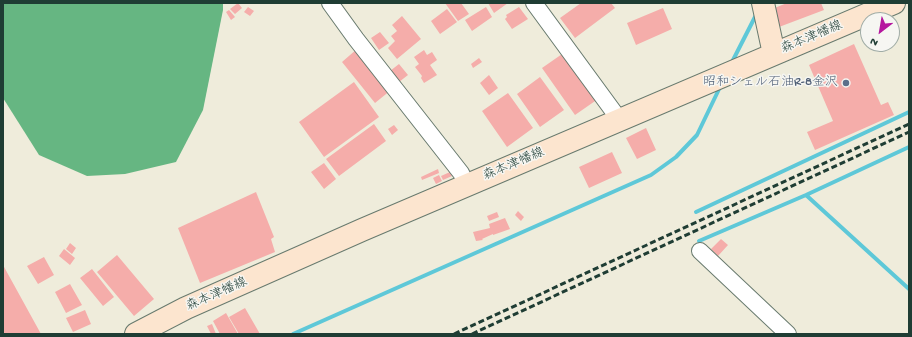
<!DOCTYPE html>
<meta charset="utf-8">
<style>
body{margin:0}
#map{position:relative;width:912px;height:337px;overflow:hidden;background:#efecdb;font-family:"Gochi Hand",sans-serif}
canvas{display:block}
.frame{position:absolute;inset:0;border:4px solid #1f3d34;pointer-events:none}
.north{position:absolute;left:860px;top:12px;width:40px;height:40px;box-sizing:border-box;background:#f6f6f2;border:1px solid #a0aca6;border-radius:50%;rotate:211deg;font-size:11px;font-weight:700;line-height:16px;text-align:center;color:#1f3d34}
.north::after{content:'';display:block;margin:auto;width:14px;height:18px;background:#b5179e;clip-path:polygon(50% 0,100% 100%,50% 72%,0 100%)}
</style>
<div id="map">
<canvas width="912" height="337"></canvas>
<div class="frame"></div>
<div class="north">N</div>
</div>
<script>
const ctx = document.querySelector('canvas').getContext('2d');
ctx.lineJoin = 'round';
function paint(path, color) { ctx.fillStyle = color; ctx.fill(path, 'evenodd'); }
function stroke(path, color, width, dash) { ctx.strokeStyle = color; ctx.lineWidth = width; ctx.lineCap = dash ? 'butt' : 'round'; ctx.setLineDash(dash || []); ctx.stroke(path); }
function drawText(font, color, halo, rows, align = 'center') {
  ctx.font = font + ' "Gochi Hand","Klee One",sans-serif'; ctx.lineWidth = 3; ctx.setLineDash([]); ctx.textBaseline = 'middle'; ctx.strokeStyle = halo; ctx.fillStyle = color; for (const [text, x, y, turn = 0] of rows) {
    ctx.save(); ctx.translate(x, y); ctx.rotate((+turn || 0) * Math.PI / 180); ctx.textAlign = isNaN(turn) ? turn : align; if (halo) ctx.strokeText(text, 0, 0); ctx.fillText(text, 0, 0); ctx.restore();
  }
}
const forest = new Path2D(`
 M3 3H223V10L203 110 176 162 125 174 87 176 39 155 3 98Z`);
const stream = new Path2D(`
 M731 64 757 13
 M806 195 909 289
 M696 212 909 112
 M699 241 806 195 909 147
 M293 334 651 175 676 157 697 135 721 85`);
const building = new Path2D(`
 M238 3 242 8 235 14 230 9Z
 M445 3H461L469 14 458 21Z
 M488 3H508L494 13Z
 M581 3H611L615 8 575 38 560 18Z
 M787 3H821L824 10 779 27 772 9Z
 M248 7 254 11 250 16 244 12Z
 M486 7 492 17 472 31 465 20Z
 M519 7 528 19 512 29 505 19 507 17 506 15Z
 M663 8 672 29 636 45 627 23Z
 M447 9 457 22 440 34 431 21Z
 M229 10 235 17 231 20 226 12Z
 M402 16 421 39 397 59 388 48 395 41 391 36 397 31 392 25Z
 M380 32 389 43 379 50 371 38Z
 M854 44 881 105 888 102 894 115 815 150 807 132 833 121 809 65Z
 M357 49 391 90 375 103 342 62Z
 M424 50 427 55 432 52 437 60 430 65 437 75 424 83 421 78 422 76 415 67 419 64 414 57Z
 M565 52 598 99 575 115 542 68Z
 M479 58 482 62 473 68 471 64Z
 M399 64 408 75 399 82 390 71Z
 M489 75 498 88 489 95 480 83Z
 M540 77 564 110 540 127 517 94Z
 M354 82 379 117 324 157 299 122Z
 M508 93 533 128 507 147 482 111Z
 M374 124 386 141 339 176 326 159Z
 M394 125 398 130 392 135 388 129Z
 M646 128 656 150 637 159 626 138Z
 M612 152 622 173 589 188 579 167Z
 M324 163 336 179 324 189 311 172Z
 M438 169 439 173 422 180 421 177Z
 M450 172 452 176 443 180 441 176Z
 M439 175 442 181 436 184 433 178Z
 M256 192 274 237 271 239 275 252 200 283 178 228Z
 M518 211 524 217 521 221 515 215Z
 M497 212 499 217 489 221 487 216Z
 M505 218 510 229 493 235V234L482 239 483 240 476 241 473 232 490 228 489 224Z
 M721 239 728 245 718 256 711 249Z
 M70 243 76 248 72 254 66 249Z
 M64 249 75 258 70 265 59 256Z
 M117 255 154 299 134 316 97 272Z
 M44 257 54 275 38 284 27 266Z
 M3 265 41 334H3Z
 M92 269 114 297 103 306 80 278Z
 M70 284 82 305 66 313 55 292Z
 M245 308 260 334H239L229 317Z
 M85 310 91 324 73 332 66 318Z
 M226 313 238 334H220L213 321Z
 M212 324 216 334H211L207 326Z`);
const street = new Path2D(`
 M330 3 356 39 461 173 467 185
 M534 3 619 119
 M700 251 788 334`);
const secondary = new Path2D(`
 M763 3 774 54
 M136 334 186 308 362 230 894 3`);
const rail = new Path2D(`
 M454 334 909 124
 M472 334 909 132`);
const markers = [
 [846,83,4,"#5c6f8a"]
];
const streetNames = [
 ["森本津幡線",812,38,-23],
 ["森本津幡線",514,165,-23],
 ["森本津幡線",217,295,-24]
];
const serviceNames = [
 ["昭和シェル石油R-8金沢",838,83]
];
paint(forest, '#66b682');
stroke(stream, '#5ec8d8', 4);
paint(building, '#f5adaa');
stroke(street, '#687a6e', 18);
stroke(secondary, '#687a6e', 24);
stroke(street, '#fff', 16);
stroke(secondary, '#fce5cf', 22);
stroke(rail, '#1f3d34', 3, [6, 3]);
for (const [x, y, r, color] of markers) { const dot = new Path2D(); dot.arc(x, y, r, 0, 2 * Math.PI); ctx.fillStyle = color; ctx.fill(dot); stroke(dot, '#f6f6f2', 1.5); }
drawText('13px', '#1f3d34', '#f6f6f2', streetNames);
drawText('13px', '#4e5e75', '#f6f6f2', serviceNames, 'right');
</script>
